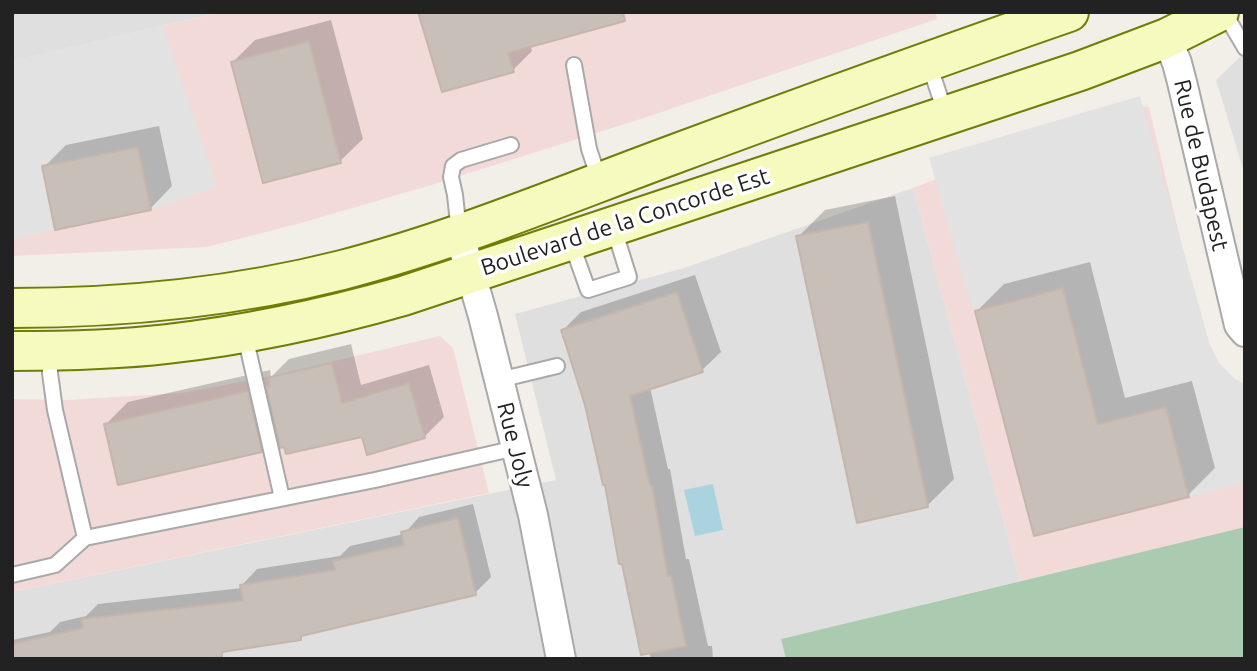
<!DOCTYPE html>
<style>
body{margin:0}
#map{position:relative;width:1257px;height:671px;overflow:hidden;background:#f2efe9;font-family:Ubuntu,sans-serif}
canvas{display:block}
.frame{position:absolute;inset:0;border:14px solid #222;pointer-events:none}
</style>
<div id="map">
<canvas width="1257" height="671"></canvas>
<div class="frame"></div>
</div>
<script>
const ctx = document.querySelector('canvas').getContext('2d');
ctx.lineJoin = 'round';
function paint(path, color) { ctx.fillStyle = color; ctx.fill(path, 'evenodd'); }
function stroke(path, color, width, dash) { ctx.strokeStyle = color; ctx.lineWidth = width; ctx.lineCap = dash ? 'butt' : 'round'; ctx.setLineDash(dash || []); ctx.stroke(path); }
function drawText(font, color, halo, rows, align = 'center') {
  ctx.font = font + ' Ubuntu,sans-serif'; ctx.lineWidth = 7; ctx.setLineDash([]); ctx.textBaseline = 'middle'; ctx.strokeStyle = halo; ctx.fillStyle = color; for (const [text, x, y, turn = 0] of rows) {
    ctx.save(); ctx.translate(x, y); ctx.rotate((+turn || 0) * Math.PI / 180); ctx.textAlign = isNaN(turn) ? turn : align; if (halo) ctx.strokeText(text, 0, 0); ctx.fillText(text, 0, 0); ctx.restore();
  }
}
const residential = new Path2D(`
 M12 12H221L12 61Z
 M1245 52V175L1216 80Z
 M913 188 1020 581 781 639 786 659H12V592L556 480 515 314 684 268Z`);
const commercial = new Path2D(`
 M221 12H935L937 19 644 118 428 186 301 223 207 247 12 256V61Z
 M1127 104 1149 107 1210 365 1245 396V527L1020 581 913 188Z
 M440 336 453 348 489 493 12 592V399L66 400 182 393 267 377Z`);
const cemetery = new Path2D(`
 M1245 527V659H786L781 639Z`);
const parking = new Path2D(`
 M163 26 217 186 151 210 137 147 43 166 55 230 12 239V61Z
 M1140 96 1210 345 1219 363 1235 379 1245 384V482L1189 497 1165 407 1098 424 1063 288 972 309 929 158Z`);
const water = new Path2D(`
 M713 484 723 530 695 536 684 490Z`);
const shadow = new Path2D(`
 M419 12 530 45 532 51 513 70Z
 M331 20 363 139 340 161 233 62 255 40Z
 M159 126 172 186 150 209 44 167 66 145Z
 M895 196 954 479 927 506 798 237 825 210Z
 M1090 262 1125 398 1192 381 1215 468 1188 495 1035 534 977 311 1004 284Z
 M695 275 721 352 702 370 650 387 668 469H670L686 559H689L708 646H712L713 659H651L587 404 563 330 581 312Z
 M351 344 361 385 429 365 444 417 424 437 363 435 285 445 279 432 261 450 105 425 128 402 270 370 271 377 289 359Z
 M473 504 491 577 475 593 306 633 300 638 227 649 221 655 12 659V640L50 632 60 622 86 616 98 604 242 588V585L257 569 340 556 350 546 404 534 419 517Z`);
const building = new Path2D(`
 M418 12H623L625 21 508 53 514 72 442 92Z
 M309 41 341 163 263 183 231 62Z
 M138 147 151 210 55 230 42 166Z
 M868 222 928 507 857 523 796 236Z
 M1063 288 1098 424 1166 407 1189 497 1034 536 975 311Z
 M677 292 703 372 630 396 650 486H652L668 576H671L686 646 641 655 622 564H619L605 485H603L585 405 561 330Z
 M332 363 342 403 409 383 425 438 367 455 362 437 286 454 284 447 280 448 266 386H270L268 378Z
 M248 391 262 452 118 485 104 424Z
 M458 518 476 595 301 636V640L222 652V657L204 659H12V644L83 628 81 619 243 601 240 585 335 570 333 561 404 545 401 532Z`);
const lane = new Path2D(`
 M1224 12 1245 48
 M929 64 946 115
 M574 65 589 149 599 179
 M459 232 455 195 451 177 453 166 461 160 511 145
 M571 242 588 290 629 277 614 229
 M245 336 282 498
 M50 352V373L55 410 85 538 375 480 516 448
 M499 380 557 366
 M12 575 55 565 85 538`);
const street = new Path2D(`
 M1167 38 1177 63 1182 82 1239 325 1245 332
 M459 233 483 316 533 515 561 659`);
const secondary = new Path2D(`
 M12 308C123 308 235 297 342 270 454 241 564 195 672 155 804 106 936 58 1069 12
 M12 351C64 351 116 350 167 344 247 335 326 318 403 296L1080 71 1167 38 1219 12`);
const streetNames = [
 ["Rue de Budapest",1201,165,77],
 ["Boulevard de la Concorde Est",625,222,-18],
 ["Rue Joly",515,445,76]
];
paint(residential, '#e0dfdf');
paint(commercial, '#f2dad9');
paint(cemetery, '#aacbaf');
paint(parking, '#e2e2e2');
paint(water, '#aad3df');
paint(shadow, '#0003');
paint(building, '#c7bfb8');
stroke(building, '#c4b6ab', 2);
stroke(lane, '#a9a9a9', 18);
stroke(street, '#a9a9a9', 32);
stroke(secondary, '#707d05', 42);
stroke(lane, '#fff', 14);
stroke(street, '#fff', 28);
stroke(secondary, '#f7fabf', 38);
drawText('23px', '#222', '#fff', streetNames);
</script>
